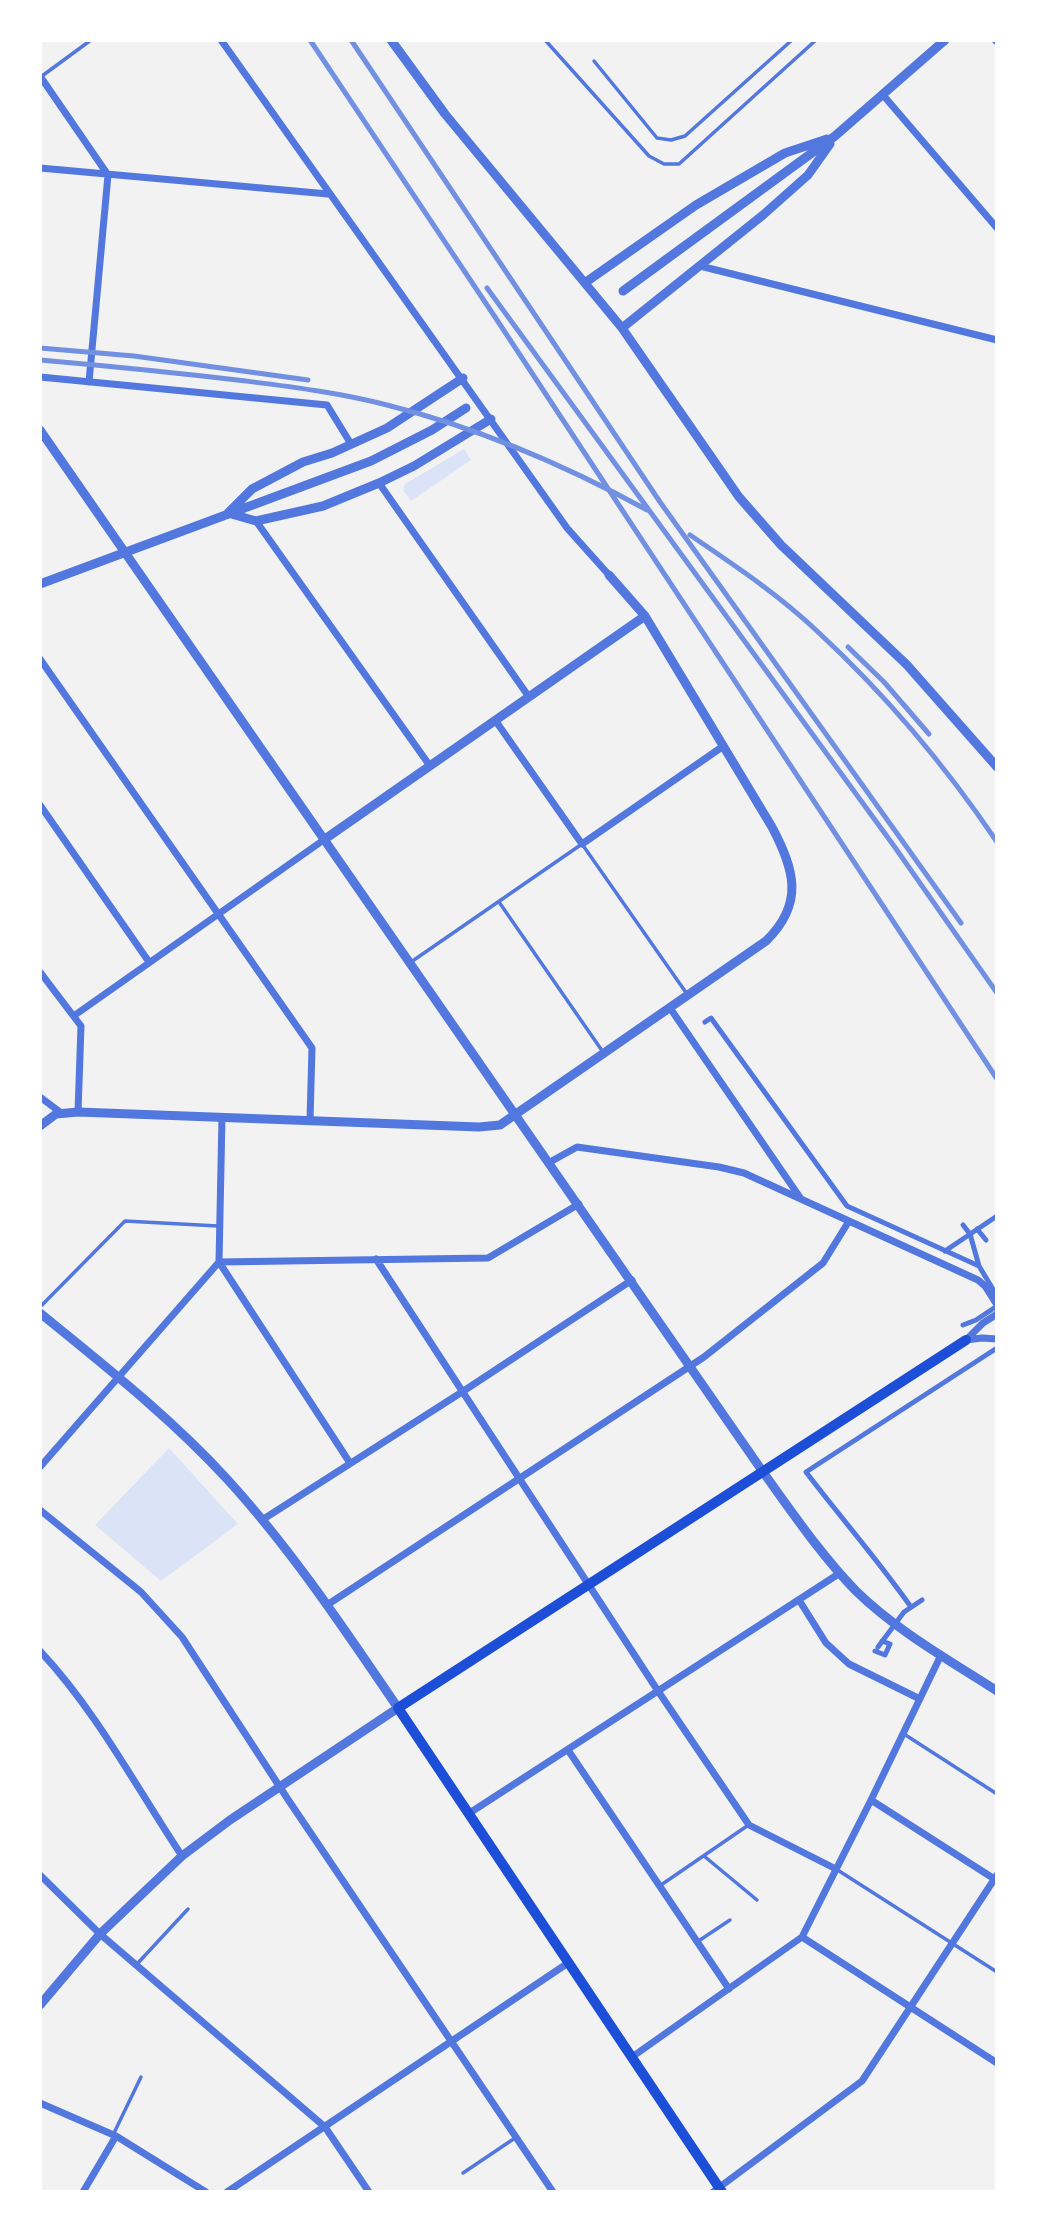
<!DOCTYPE html>
<style>
body{margin:0}
#map{position:relative;width:1037px;height:2232px;overflow:hidden;background:#f2f2f2;font-family:Spectral,serif}
canvas{display:block}
.frame{position:absolute;inset:0;border:42px solid #fff;pointer-events:none}
</style>
<div id="map">
<canvas width="1037" height="2232"></canvas>
<div class="frame"></div>
</div>
<script>
const ctx = document.querySelector('canvas').getContext('2d');
ctx.lineJoin = 'round';
function paint(path, color) { ctx.fillStyle = color; ctx.fill(path, 'evenodd'); }
function stroke(path, color, width, dash) { ctx.strokeStyle = color; ctx.lineWidth = width; ctx.lineCap = dash ? 'butt' : 'round'; ctx.setLineDash(dash || []); ctx.stroke(path); }
const green = new Path2D(`
 M464 449 471 460 411 501 403 490 405 484Z
 M169 1448 238 1524 161 1581 95 1525Z`);
const service = new Path2D(`
 M545 40 649 156 664 164H679L816 40
 M594 61 657 138 671 140 685 136 792 40
 M42 76 91 40
 M499 902 603 1052
 M411 962 582 844 687 994
 M40 1307 125 1221 218 1226
 M904 1734 997 1794
 M704 1856 757 1900
 M836 1869 997 1972
 M661 1885 747 1826
 M697 1942 730 1920
 M137 1964 188 1909
 M113 2135 141 2077
 M463 2173 515 2138`);
const pedestrian = new Path2D(`
 M705 1022 711 1018 847 1206 979 1266 997 1296
 M963 1225 970 1234 979 1266
 M977 1229 986 1240
 M945 1251 997 1216
 M963 1325 976 1320 997 1306
 M911 1607C878 1560 841 1518 806 1472L997 1348
 M878 1647 904 1612 922 1600
 M875 1651 885 1655 890 1644 882 1641`);
const minor = new Path2D(`
 M221 40 567 528 609 575
 M995 40 997 42
 M40 76 108 175 89 382
 M883 95 997 228
 M40 168 328 194
 M700 266 997 340
 M40 377 327 405 351 444
 M379 483 529 697
 M256 521 430 766
 M40 659 312 1048 310 1120
 M495 720 582 844 722 747
 M40 805 149 962
 M40 972 81 1026 78 1112
 M670 1008 801 1199
 M75 1015 325 839
 M40 1097 60 1112
 M222 1117 219 1262 350 1463
 M550 1162 577 1147 719 1167 744 1173 978 1280 985 1286 997 1305
 M376 1259 658 1691 749 1825 836 1869
 M966 1340 983 1323 997 1314
 M966 1340 982 1338 997 1339
 M40 1467 219 1262 488 1258 579 1204
 M40 1510 141 1592 182 1637 287 1798 553 2192
 M262 1520 462 1392 632 1280
 M799 1600 826 1643 849 1664 920 1699
 M327 1605 704 1357 823 1263 849 1221
 M40 1651C97 1712 136 1787 182 1856
 M568 1750 729 1989
 M871 1800 996 1880
 M468 1814 840 1573
 M40 1875 100 1934 325 2127 369 2192
 M802 1937 997 2063
 M632 2057 802 1937 871 1800 941 1655
 M40 2103 116 2136 206 2192
 M83 2192 116 2136
 M227 2192 568 1963
 M713 2192 862 2081 997 1875`);
const tertiary = new Path2D(`
 M391 40 445 114 622 328 739 497 781 545 907 665 997 767
 M586 282 696 205 785 153 827 139
 M623 291 835 136 945 40
 M622 328 763 215 808 175 830 144
 M463 378 387 428 332 453 303 462 252 489 228 513 256 521 323 506 379 483 414 466 491 419
 M40 430 763 1472C792 1512 821 1555 856 1591 897 1631 949 1660 997 1691
 M40 584 371 461 432 430 466 408
 M325 839 645 616
 M40 1126 56 1114 78 1112 479 1127 500 1125 766 941C805 903 794 869 772 827L645 616 609 575
 M40 1313C105 1366 170 1417 227 1479 291 1549 345 1630 398 1708L230 1820 182 1856 100 1934 40 2005`);
const secondary = new Path2D(`
 M722 2192 398 1708 966 1340`);
const rail = new Path2D(`
 M310 40 495 317 997 1079
 M351 40 660 502 961 923
 M487 288 894 846 997 993
 M40 348 134 356 308 380
 M40 360C109 366 178 373 246 381 293 387 341 393 387 405 479 428 565 465 647 510
 M690 535C734 565 778 594 817 631 885 694 945 765 997 842
 M848 647 884 682 929 734`);
paint(green, '#dbe4f7');
stroke(service, '#5277de', 3.5);
stroke(pedestrian, '#5277de', 5);
stroke(minor, '#5277de', 7);
stroke(tertiary, '#5277de', 9);
stroke(secondary, '#1d4ed8', 10);
stroke(rail, '#7290e2', 5);
</script>
